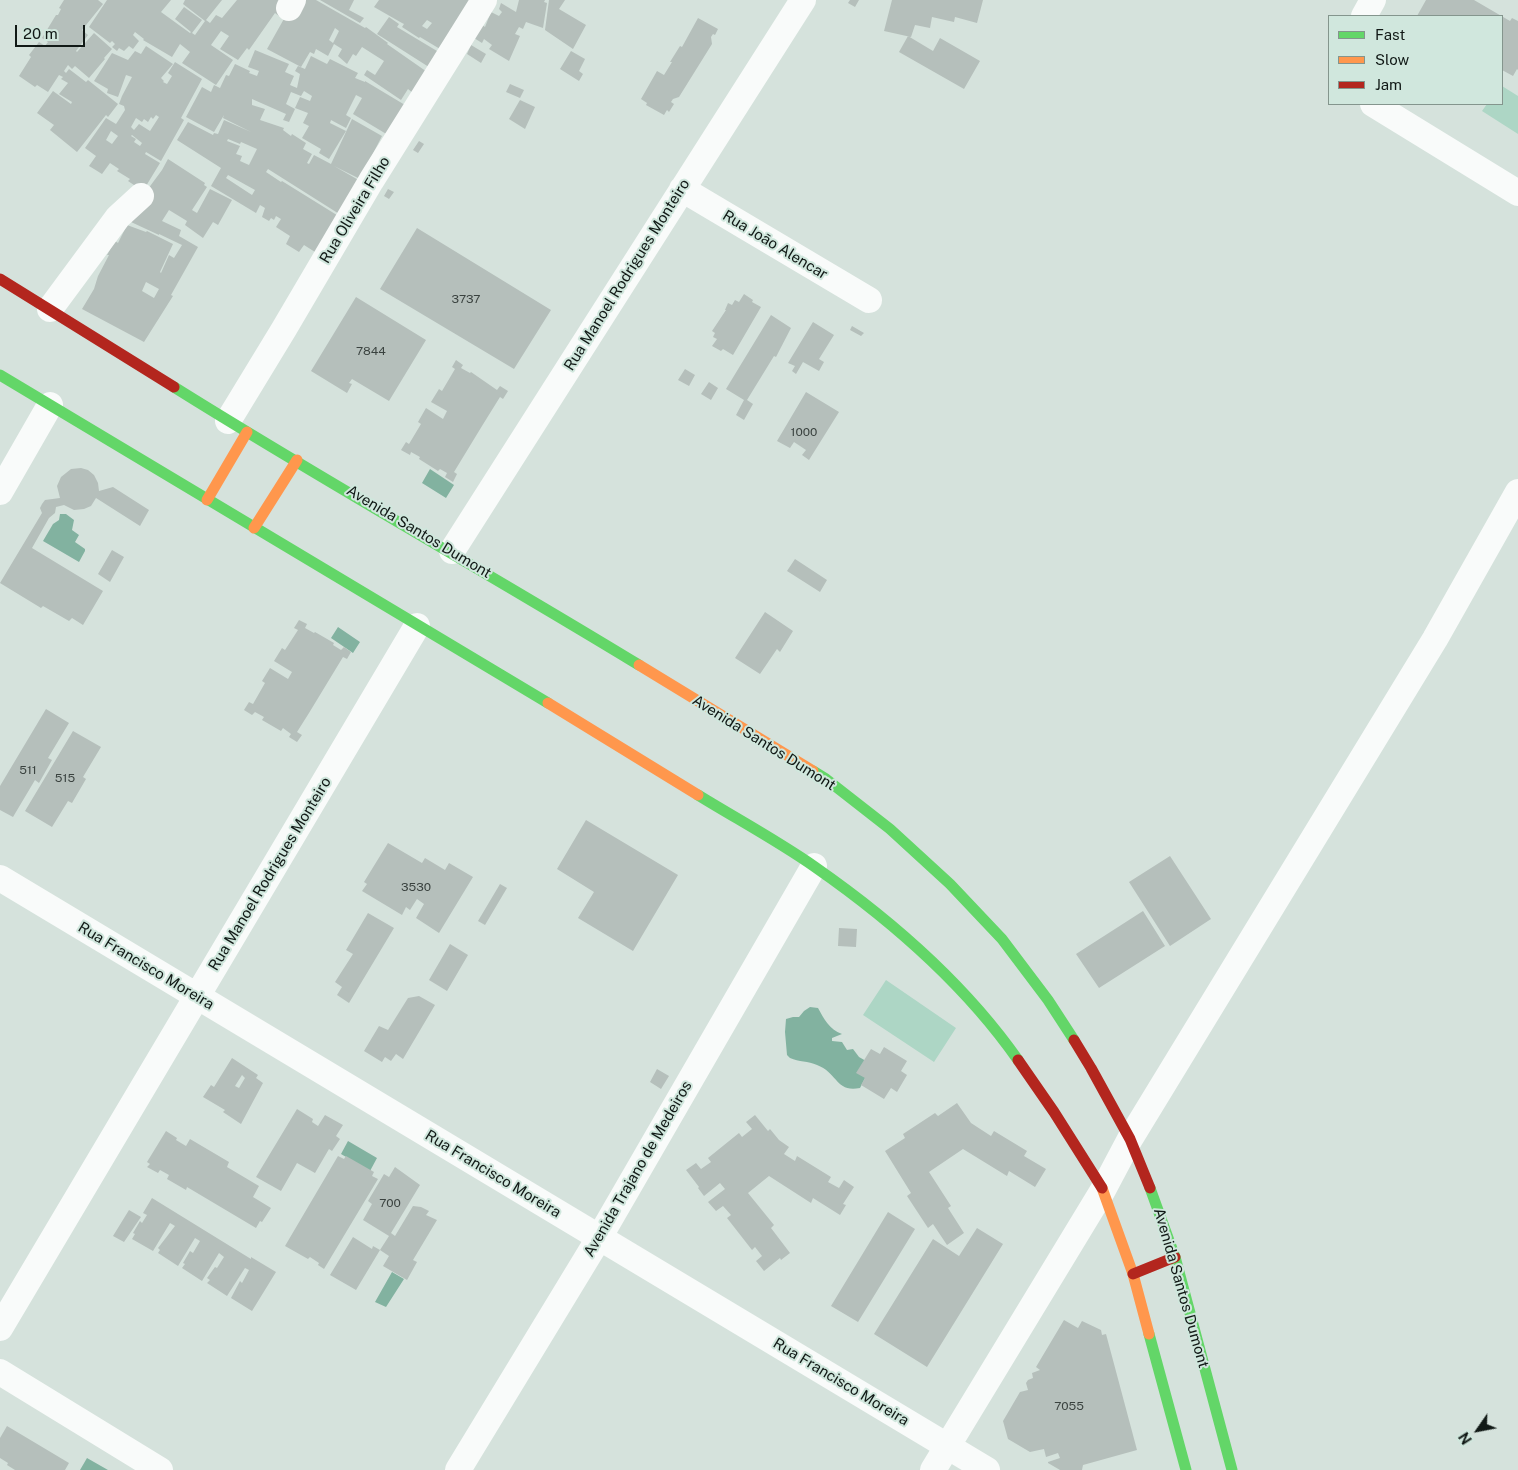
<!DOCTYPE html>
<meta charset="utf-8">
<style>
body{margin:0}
#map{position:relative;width:1518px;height:1470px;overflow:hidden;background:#d5e2dc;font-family:"Public Sans",sans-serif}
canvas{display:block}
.legend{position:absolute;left:1328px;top:15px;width:175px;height:90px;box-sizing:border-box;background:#d0e7dd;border:1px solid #84958d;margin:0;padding:6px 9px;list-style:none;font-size:15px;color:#111916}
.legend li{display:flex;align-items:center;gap:10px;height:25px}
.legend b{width:25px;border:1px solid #84958d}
.north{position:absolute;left:1453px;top:1405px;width:50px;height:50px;-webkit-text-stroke:4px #d0e7dd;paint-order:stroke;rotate:237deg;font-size:14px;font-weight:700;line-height:20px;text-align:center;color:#111916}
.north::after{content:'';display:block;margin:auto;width:18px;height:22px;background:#111916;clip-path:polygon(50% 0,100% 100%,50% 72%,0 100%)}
.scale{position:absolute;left:15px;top:25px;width:70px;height:22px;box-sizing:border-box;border:2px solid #111916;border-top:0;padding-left:6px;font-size:15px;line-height:18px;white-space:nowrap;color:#111916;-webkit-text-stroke:4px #d0e7dd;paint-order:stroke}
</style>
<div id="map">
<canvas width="1518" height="1470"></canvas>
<ul class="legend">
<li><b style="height:6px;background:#63d668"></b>Fast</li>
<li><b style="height:6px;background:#ff974d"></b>Slow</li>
<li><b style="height:6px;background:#b3261e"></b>Jam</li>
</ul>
<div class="north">N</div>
<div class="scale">20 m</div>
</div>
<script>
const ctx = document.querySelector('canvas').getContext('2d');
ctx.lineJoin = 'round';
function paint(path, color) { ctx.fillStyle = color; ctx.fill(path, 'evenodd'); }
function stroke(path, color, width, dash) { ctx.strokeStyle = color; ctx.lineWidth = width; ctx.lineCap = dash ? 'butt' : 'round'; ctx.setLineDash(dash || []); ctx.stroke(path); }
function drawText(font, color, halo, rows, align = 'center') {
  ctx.font = font + ' "Public Sans",sans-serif'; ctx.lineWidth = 4; ctx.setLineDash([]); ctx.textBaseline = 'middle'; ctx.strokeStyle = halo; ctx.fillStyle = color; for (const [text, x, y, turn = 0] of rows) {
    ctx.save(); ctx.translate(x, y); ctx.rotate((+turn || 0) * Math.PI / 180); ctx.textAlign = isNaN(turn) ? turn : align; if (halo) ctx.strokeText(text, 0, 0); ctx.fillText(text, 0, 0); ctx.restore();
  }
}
const green = new Path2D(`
 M1502 86 1518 96V134L1482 111 1487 104H1502Z
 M886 980 956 1028 934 1062 863 1015Z`);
const water = new Path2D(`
 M430 469 454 485 446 498 422 483Z
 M60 514H66L74 520 72 530 79 535 75 542 85 549V551L79 562 43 541 53 524 59 520Z
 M338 627 360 642 353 653 331 638Z
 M810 1007 818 1008C824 1019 829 1029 842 1034L832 1038V1041L842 1042 847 1050 853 1049 859 1057 866 1061 867 1074 860 1088C836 1093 838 1073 817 1065 808 1061 799 1062 790 1058L787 1055 785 1032 786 1019 793 1017H799L804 1011Z
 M348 1141 377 1158 370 1171 341 1154Z
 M392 1272 404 1279 386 1307 375 1302Z
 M87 1458 108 1470H80Z`);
const building = new Path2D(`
 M64 0H98L103 4 82 30 88 35 76 51 77 52 94 33 112 49 104 58 105 59 89 78 75 66 72 69 68 65 64 71 66 73 69 69 86 82 88 80 118 104 108 117 106 115 77 152 50 130 54 125 37 113 53 91 71 104 72 102 59 94 68 83 61 79 63 77 59 75 48 92 37 85 35 87 19 76 31 57 29 55 39 42 45 46 48 42 42 38 56 15H58L61 9 59 8Z
 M107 0H171L161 12 190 33 191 32 175 19 184 7 202 20 192 33 195 35 205 21 183 4 185 0H222L206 20 210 23 216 15 222 18 237 0H288L279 16 275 13 249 50 247 48 238 60 220 49 229 36 221 31 211 45 233 60 216 85 182 63 190 52 180 44 172 57 143 40 144 39 135 32 133 35 139 41 133 49 129 46 124 51 119 48 117 51 112 47 115 44 112 41 110 43 89 27Z
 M304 0H316L365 28 366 27 388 43 387 44 430 74 414 94 408 89 401 100 364 75 367 70 375 75 384 61 362 47 356 56 353 54 347 64 338 56 342 49 334 44 328 56 316 49 314 54 310 52 301 67 267 49 285 17ZM335 28 339 31 333 43 329 40Z
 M320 0H354L349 10 364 18 360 23Z
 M379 0H481L445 52 420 37 419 38 402 27 404 24 402 23 374 7ZM427 20 432 23 427 29 422 26Z
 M519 0H545L544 2 547 3 543 28 526 22 523 29 519 27 515 34 520 36 509 61 489 49 492 45 484 39 482 43 474 38 482 25 485 27 491 12 499 16 502 12 499 9 501 3 516 12Z
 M549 0H565L559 9 586 25 573 49 545 30Z
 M850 0H859L855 7 848 3Z
 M892 0H983L977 23 955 17 954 22 932 17 930 28 915 25 911 37 884 31Z
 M1426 0H1474L1510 21 1512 18 1518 21V70L1517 69 1513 76 1502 70V16H1417Z
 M389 17 399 24 397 27 442 54 432 69 377 34Z
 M698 18 718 29 715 35 713 34 711 37 712 44 679 97 673 99 671 102 674 104 669 112 667 110 664 115 646 105 647 103 641 99 657 71 664 75 672 62H670L680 46 682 47Z
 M908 36 933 51 940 38 980 61 964 89 899 52Z
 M471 45 486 54 481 63 467 54Z
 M146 46 173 64 161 78 164 81 163 82 167 84 172 76 168 73 175 62 202 79 181 118 184 120 161 161 146 152 145 154 160 163 143 191 128 181 130 179 117 171 119 169 110 163 102 174 94 169 89 166 96 156 85 148 106 118 116 124 118 121 125 110 124 106 119 104 122 96 132 77 126 75 118 97 107 93 108 89 94 81 112 53 128 60 135 51 141 54ZM156 115 159 117 150 131 139 124 134 130 131 127 136 118 142 122 144 119 148 122 151 117 153 119ZM111 131 118 136 112 144 106 140ZM132 135 142 143 140 146 134 142 136 139 131 136Z
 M255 50 289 64 285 72 294 76 290 85 297 88 300 74 295 71 298 66 305 69 311 56 327 64 330 59 358 73 355 78 365 82V81L410 108 393 138 353 114 362 98 356 95 346 115 351 118 346 128 331 120 330 123 346 131 329 159 319 153 321 149 302 138 309 126 303 123 308 113 295 108 300 97 310 101 312 96 304 91 301 96 291 92 286 104 295 109 289 122 283 120 286 114 252 99V105L265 109 260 120 284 128 283 130 291 136 292 134 306 143 303 149 312 154 307 163 309 164 314 155 331 164 352 119 382 136 360 179 334 166 362 182 344 217 268 169 266 172 281 182 282 181 340 217 315 252 304 245 299 252 286 244 290 236 276 227 281 219 276 216 274 220 271 218 269 221 262 217 265 208 260 205 256 213 211 186 221 168 177 140 188 122 213 135 214 133 218 134 224 120 251 132 223 118 224 115 214 132 186 117 202 87 211 92 214 85 220 88 226 75 229 76 235 64 250 71 249 73 257 76 259 71 248 67ZM228 139 240 144 241 142 257 149 249 165 240 161 242 156 236 154 240 146 227 141ZM228 175 255 190 252 195 226 178Z
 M571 51 585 59 579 71 583 74 579 81 560 69Z
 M510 84 524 90 520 98 506 92Z
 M520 100 535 107 525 129 509 119Z
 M419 141 424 144 418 153 413 150Z
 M168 159 205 183 204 185 207 187 192 210 197 213 210 189 232 200 218 225 213 222 203 238 185 225 187 221 169 210 162 221 181 230 179 236 198 247 171 295 173 296 144 342 82 309 94 289 98 276 109 255H107L115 241 118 243 127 225 146 232 147 231 173 244 160 272 161 273 169 255 174 258 182 245 159 234V235L131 222 145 193 162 170ZM146 282 159 289 154 298 142 291Z
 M388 189 394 192 389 199 384 196Z
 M417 228 551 310 514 369 380 289Z
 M744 294 753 300 752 302 761 307 733 355 723 349 721 351 712 346 717 339 713 337 715 333 712 331 726 310H725L728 303 732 305 735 300 739 302Z
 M356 297 426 340 389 401 352 379 349 383 352 384 347 393 311 371Z
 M771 315 791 328 776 357 774 356 747 400 753 404 744 420 736 415 744 400 726 389Z
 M813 322 834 335 819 359 824 362 819 371 803 362 796 374 792 371 795 366 788 363Z
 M852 326 864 333 861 336 850 330Z
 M456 360 463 365 461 368 470 373 471 372 497 390 500 386 508 391 503 399 500 397 482 426 454 472 457 474 453 482 445 477 447 473 440 469 438 471 419 459 420 457 411 452 410 455 401 450 406 442 409 444 421 424 418 422 426 408 443 419 447 411 431 402 439 389 442 391 455 369 452 367Z
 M685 369 695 375 689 386 678 380Z
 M709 382 718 388 711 400 701 394Z
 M806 392 839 412 809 460 802 455 806 450 794 442 790 448 777 441Z
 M81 468 88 470 94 475 98 483 99 491 113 487 149 510 140 526 96 498 91 506 84 509 74 510 64 505 56 507 55 513 49 518 32 548 103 591 83 625 72 618 69 621 43 606 41 608 0 583 42 513 40 508 42 504 45 500 60 498 57 486 61 477 71 469Z
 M112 550 124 557 110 582 98 574Z
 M795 559 827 580 820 592 787 571Z
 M765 612 793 631 780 652 777 649 760 674 735 658Z
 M299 620 307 624 305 628 314 633 315 632 334 643 333 645 341 650 344 647 351 652 347 659 343 657 309 713 297 732 302 735 297 742 289 737 291 734 283 728 281 731 262 720 264 717 255 712 252 715 244 710 249 702 253 704 265 683 262 681 270 668 288 679 292 672 274 661 282 648 285 650 298 630 294 628Z
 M46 709 69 723 48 758 52 760 39 783 35 780 13 817 0 810V786Z
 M73 731 101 747 83 777 86 779 72 803 68 801 52 827 25 811Z
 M586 820 678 875 633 951 578 918 594 892 557 869Z
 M388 843 422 863 425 858 445 870 449 863 473 877 439 933 416 918 424 904 417 899 410 910 406 907 402 915 362 891 367 884 364 882Z
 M1170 856 1211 919 1170 946 1129 882Z
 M500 884 507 888 485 925 478 921Z
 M1143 911 1165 946 1099 988 1076 954Z
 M368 913 394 928 349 1003 337 995 342 987 335 982 353 954 346 950Z
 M839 928 857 929 856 947 838 946Z
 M450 944 468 955 447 991 429 980Z
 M419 996 435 1005 403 1059 396 1054 391 1061 385 1057 382 1062 364 1051 379 1026 388 1030 408 998Z
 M884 1047 907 1061 901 1071 907 1075 897 1092 891 1088 884 1099 861 1085 865 1078 856 1073 871 1049 880 1054Z
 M232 1058 258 1075 256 1078 263 1083 241 1124 223 1112 225 1110 203 1097 211 1085 214 1087ZM242 1075 245 1078 239 1088 235 1086Z
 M657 1069 669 1076 661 1089 650 1082Z
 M957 1103 971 1123 991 1136 994 1131 1027 1151 1024 1156 1046 1169 1035 1187 1009 1171 1007 1176 963 1149 929 1172 951 1206 948 1208 964 1233 947 1245 933 1224 928 1228 907 1196 911 1193 885 1151 905 1138 903 1134 935 1113 938 1116Z
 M297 1109 313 1119 312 1122 318 1126 325 1115 343 1125 336 1136 340 1139 332 1151 329 1149 315 1173 297 1163 281 1191 256 1177Z
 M755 1115 768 1131 770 1129 779 1140 789 1147 784 1154 795 1161 797 1156 831 1177 828 1182 839 1188 844 1180 854 1187 843 1204 846 1205 840 1215 813 1198 811 1203 769 1176 748 1193 774 1225 771 1228 790 1253 781 1260 780 1258 764 1271 756 1261 762 1256 755 1247 752 1250 727 1218 731 1215 723 1206 716 1211 708 1202 725 1189 720 1183 704 1196 698 1188 699 1187 686 1170 696 1163 701 1169 711 1162 708 1158 739 1133 742 1137 752 1129 746 1122Z
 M166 1131 177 1138 176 1140 186 1146 190 1139 229 1162 227 1167 259 1186 253 1197 271 1208 262 1222 260 1221 256 1228 187 1187 186 1190 167 1179 169 1175 160 1170 158 1173 147 1167 150 1164 147 1162Z
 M338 1156 344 1159 346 1156 374 1172 372 1176 378 1179 324 1269 318 1265 319 1263 310 1257 308 1259 285 1246Z
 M395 1167 420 1185 391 1233 395 1236 413 1206 421 1207 429 1211 426 1215 437 1220 413 1260 417 1262 407 1280 383 1266 389 1256 380 1250 389 1236 363 1220 372 1204 368 1201 384 1174 389 1177Z
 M152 1198 251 1259V1257L276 1272 252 1311 231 1298 240 1281 242 1283 249 1270 245 1268 227 1296 207 1283 210 1280 207 1278 215 1267 217 1268 224 1257 219 1253 202 1281 182 1268 185 1264 183 1263 190 1251 193 1253 200 1241 195 1238 178 1266 158 1253 160 1250 158 1248 175 1226 170 1223 153 1251 132 1239 135 1234 133 1233 140 1221 142 1223 147 1215 143 1213Z
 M129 1210 141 1217 124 1242 113 1236Z
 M888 1212 915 1229 858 1322 831 1306Z
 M977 1228 1003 1244 927 1367 874 1334 933 1239 959 1256Z
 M353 1237 372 1249 373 1246 380 1250 356 1290 330 1275Z
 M1064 1320 1078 1328 1082 1321 1101 1330 1102 1335 1106 1334 1137 1450 1083 1465 1082 1470H1060L1048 1463V1462L1060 1458 1058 1453 1046 1457 1044 1449 1030 1452 1008 1439 1003 1421 1020 1392 1028 1390 1026 1383 1028 1380 1033 1378 1032 1373 1040 1370 1036 1367Z
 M7 1426 69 1463 65 1470H15L7 1465 8 1463 0 1458V1438Z`);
const street = new Path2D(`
 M289 8 293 0
 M1364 16 1373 0
 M1373 104 1518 193
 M682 189 869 300
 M50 309 118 217 141 196
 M228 421 284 329 371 181 484 0
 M0 492 50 405
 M452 551 803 0
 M0 878 987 1470
 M0 1328 417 626
 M0 1372 160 1470
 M458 1470 599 1238 814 866
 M933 1470 1103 1190 1130 1139 1435 639 1518 492`);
const fast = new Path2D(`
 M0 375 548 703
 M174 387C327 483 485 571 639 665
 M813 771 826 779 890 829 950 884 1002 939 1048 1000 1074 1040
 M698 795C737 819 778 841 815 867 891 920 964 983 1018 1060
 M1150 1188 1175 1257 1232 1470
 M1149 1334 1186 1470`);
const slow = new Path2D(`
 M207 500 247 432
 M254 528 297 460
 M639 665 813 771
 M548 703 698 795
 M1102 1188 1133 1274 1149 1334`);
const jam = new Path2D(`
 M0 279 174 387
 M1074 1040 1091 1068 1130 1139 1150 1188
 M1018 1060 1054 1112 1102 1188
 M1133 1274 1175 1257`);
const numberNames = [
 ["3737",466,299],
 ["7844",371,351],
 ["1000",804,432],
 ["511",28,770],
 ["515",65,778],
 ["3530",416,887],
 ["700",390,1203],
 ["7055",1069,1406]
];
const streetNames = [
 ["Rua Oliveira Filho",355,210,-59],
 ["Rua João Alencar",775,245,31],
 ["Rua Manoel Rodrigues Monteiro",627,275,-58],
 ["Avenida Santos Dumont",419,532,31],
 ["Avenida Santos Dumont",764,743,32],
 ["Rua Manoel Rodrigues Monteiro",270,874,-59],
 ["Rua Francisco Moreira",146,966,31],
 ["Avenida Trajano de Medeiros",638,1169,-60],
 ["Rua Francisco Moreira",493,1174,31],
 ["Avenida Santos Dumont",1181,1288,74],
 ["Rua Francisco Moreira",841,1382,31]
];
paint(green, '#add6c5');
paint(water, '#82b2a0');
paint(building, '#b5bfbb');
stroke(street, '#f9fbfa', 26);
stroke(fast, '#63d668', 11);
stroke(slow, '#ff974d', 11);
stroke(jam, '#b3261e', 11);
drawText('12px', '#3a423f', null, numberNames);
drawText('15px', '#111916', '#d0e7dd', streetNames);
</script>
